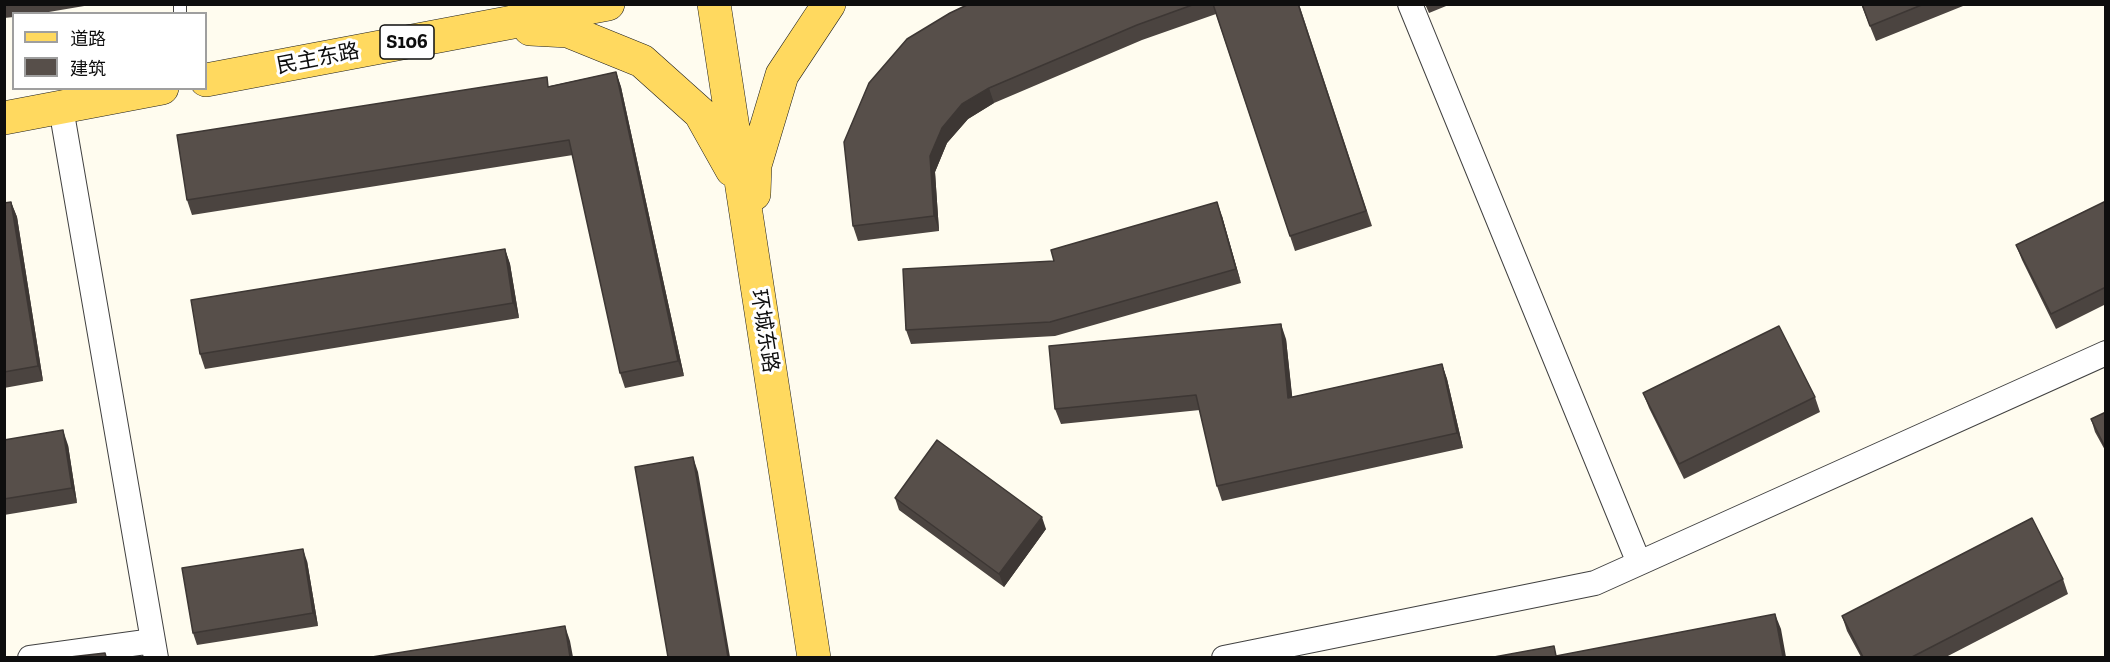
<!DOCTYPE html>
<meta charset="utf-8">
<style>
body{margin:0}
#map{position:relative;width:2110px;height:662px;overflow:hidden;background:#fffcef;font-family:"Zilla Slab","Noto Sans SC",serif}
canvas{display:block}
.frame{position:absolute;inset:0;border:6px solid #0e0e0e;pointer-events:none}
.legend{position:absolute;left:12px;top:12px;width:195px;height:78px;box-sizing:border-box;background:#fff;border:2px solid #9f9f9f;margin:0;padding:8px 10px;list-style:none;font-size:18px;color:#0e0e0e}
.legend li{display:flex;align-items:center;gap:12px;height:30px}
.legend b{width:30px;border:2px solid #9f9f9f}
</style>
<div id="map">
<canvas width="2110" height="662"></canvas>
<div class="frame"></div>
<ul class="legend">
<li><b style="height:8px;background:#ffd95f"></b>道路</li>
<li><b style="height:16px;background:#574f4a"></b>建筑</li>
</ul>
</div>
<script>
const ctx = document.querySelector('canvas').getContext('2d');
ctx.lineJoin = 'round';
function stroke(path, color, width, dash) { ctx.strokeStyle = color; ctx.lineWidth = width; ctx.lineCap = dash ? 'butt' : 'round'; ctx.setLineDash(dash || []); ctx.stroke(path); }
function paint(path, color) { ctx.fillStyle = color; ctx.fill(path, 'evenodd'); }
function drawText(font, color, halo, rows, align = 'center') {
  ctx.font = font + ' "Zilla Slab","Noto Sans SC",serif'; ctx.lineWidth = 6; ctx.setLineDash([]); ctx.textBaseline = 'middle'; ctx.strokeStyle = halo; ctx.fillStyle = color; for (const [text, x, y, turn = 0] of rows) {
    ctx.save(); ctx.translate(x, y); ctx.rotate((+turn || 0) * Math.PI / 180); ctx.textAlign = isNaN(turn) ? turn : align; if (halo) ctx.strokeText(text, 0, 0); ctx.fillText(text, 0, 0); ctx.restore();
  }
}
const lane = new Path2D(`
 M180 4V14`);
const street = new Path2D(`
 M1410 4 1639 563
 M61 108 156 658
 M30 658 153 641
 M1224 658 1595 583 2106 353`);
const primary = new Path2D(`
 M714 4 814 658
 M530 29 568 31 642 61 700 113 732 170
 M206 80 608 4
 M4 118 162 88
 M754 194 755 165 782 75 829 4`);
const wall = new Path2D(`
 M4 4H96L37 14H14V17L4 18Z
 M969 4H1299L1372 226 1295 251 1216 14 1142 40 994 103 968 119 947 143 935 172 939 231 858 241 853 226Z
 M1425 4H1451L1429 13Z
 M1861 4H1968L1876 41Z
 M616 72 621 87 684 376 625 388 620 373 573 155 192 215 187 200 550 86Z
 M2106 201V304L2056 329 2022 260 2016 245Z
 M11 202 17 217 43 381 4 388V203Z
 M1222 216 1241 283 1055 336 911 344 906 330 1054 261Z
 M505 249 510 264 519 318 205 369 200 354Z
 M1286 339 1292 397 1442 364 1447 379 1463 448 1222 501 1217 486 1200 410 1061 424 1055 409Z
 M1643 393 1815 397 1820 412 1684 479 1649 408Z
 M2106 412V452L2095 432 2091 419Z
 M4 440 68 445 77 503 4 515Z
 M895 498 1046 529 1004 587 899 510Z
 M307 561 318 626 197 645 193 633Z
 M2063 579 2068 594 1946 657H1861L1847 631 1842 616Z`);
const shadedWall = new Path2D(`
 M616 72 621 87 684 376 678 361Z
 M989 88 994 103 968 119 947 143 935 172 939 231 934 216 930 156 942 128 962 104Z
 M11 202 17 217 43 381 38 366Z
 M1217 202 1222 216 1241 283 1236 269Z
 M505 249 510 264 519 318 513 303Z
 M1281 324 1286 339 1294 413 1288 398Z
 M1442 364 1447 379 1463 448 1457 433Z
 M63 430 68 445 77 503 72 488Z
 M693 457 698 472 730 657H728Z
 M1042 517 1046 529 1004 587 999 574Z
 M303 549 307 561 318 626 313 613Z
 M1775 614 1781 629 1786 657H1783Z
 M565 626 570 641 573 657H570Z`);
const building = new Path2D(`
 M969 4H1195L1137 25 989 88 962 104 942 128 930 156 934 216 853 226 844 142 869 83 907 39 950 13Z
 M1213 4H1298L1366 211 1290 236Z
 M1862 4H1924L1870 26Z
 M616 72 678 361 620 373 569 140 187 200 177 135 547 77 548 87Z
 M2106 201V287L2051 314 2016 245Z
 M11 202 38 366 4 372V203Z
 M1217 202 1236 269 1050 322 906 330 903 269 1054 261 1051 250Z
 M505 249 513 303 200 354 191 300Z
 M1281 324 1288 398 1442 364 1457 433 1217 486 1196 395 1055 409 1049 346Z
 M1779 326 1815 397 1679 464 1643 393Z
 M2106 412V449L2091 419Z
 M63 430 72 488 4 499V440Z
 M937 440 1042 517 999 574 895 498Z
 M693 457 728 657H668L635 467Z
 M2032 518 2063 579 1912 657H1863L1842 616Z
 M303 549 313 613 193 633 182 568Z
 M1775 614 1783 657H1494L1554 646 1556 656Z
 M565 626 570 657H372Z
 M105 653 106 657H70Z`);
const shields = [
 [407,42,54]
];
const shieldNames = [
 ["S106",407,42]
];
const streetNames = [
 ["民主东路",318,59,-11],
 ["环城东路",764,331,81]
];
stroke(lane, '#414141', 14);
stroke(street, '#414141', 26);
stroke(primary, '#1f1f1f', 34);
stroke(lane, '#fff', 12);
stroke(street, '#fff', 24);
stroke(primary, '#ffd95f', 33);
paint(wall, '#4b4440');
paint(shadedWall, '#3d3734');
paint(building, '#574f4a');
stroke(building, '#3d3734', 1.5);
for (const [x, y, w] of shields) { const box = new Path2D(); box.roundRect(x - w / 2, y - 17, w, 34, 4.5); ctx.fillStyle = '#fff'; ctx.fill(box); stroke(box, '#0e0e0e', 1.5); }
drawText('bold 20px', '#0e0e0e', null, shieldNames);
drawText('21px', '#0e0e0e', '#fff', streetNames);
</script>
